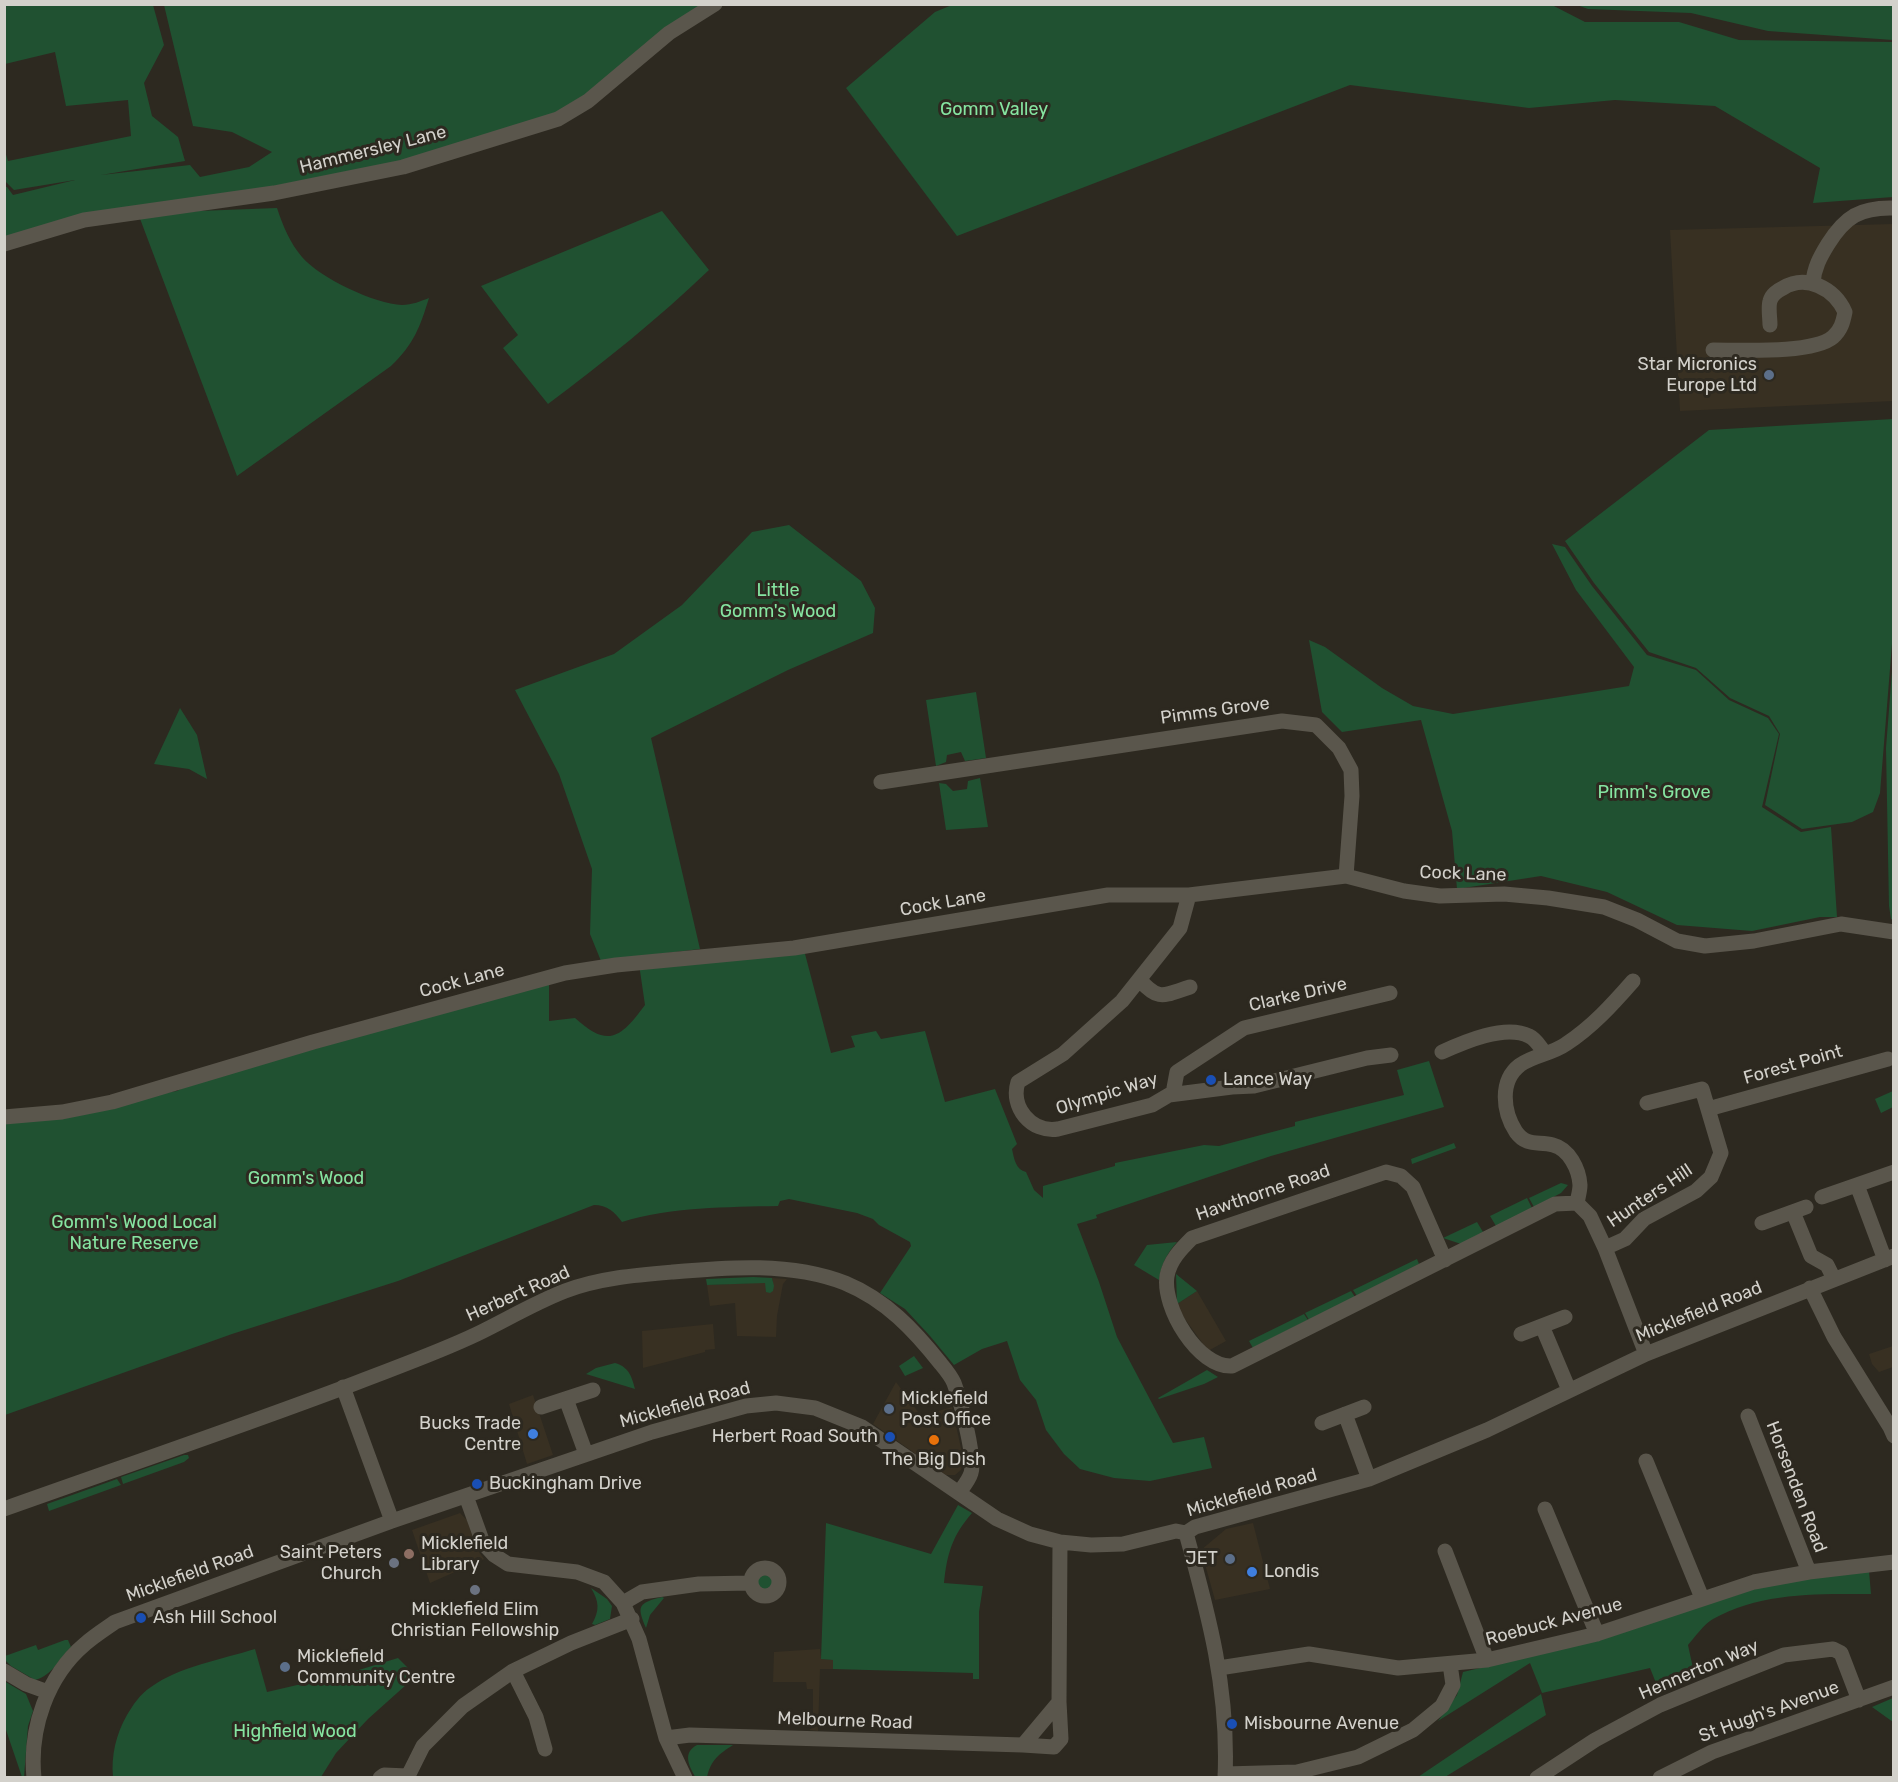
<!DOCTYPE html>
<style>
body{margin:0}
#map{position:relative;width:1898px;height:1782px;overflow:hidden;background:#2d2920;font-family:Rubik,sans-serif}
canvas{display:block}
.frame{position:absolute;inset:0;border:6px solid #d3d1cb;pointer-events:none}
</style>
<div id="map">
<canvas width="1898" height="1782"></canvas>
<div class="frame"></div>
</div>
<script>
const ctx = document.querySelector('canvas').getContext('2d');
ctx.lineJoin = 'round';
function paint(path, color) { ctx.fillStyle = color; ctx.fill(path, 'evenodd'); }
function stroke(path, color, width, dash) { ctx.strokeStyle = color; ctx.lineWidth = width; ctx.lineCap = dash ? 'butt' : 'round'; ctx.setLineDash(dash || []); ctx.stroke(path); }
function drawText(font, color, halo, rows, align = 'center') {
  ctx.font = font + ' Rubik,sans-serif'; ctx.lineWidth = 6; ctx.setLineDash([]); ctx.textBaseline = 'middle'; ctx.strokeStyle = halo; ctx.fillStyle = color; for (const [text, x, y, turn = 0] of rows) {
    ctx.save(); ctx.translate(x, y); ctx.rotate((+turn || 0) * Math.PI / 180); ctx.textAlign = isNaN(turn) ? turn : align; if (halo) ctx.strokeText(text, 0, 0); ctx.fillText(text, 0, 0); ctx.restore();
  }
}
const built = new Path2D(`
 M1893 224V401L1680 411 1670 230Z
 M772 1278 787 1279 783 1284 777 1316 776 1337 737 1336 735 1303 710 1306 707 1285 773 1282Z
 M1197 1291 1226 1341 1208 1351 1180 1312 1177 1304Z
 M713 1324 715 1349 705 1350V1352L643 1368 642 1331Z
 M1893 1346V1367L1879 1372 1872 1364 1869 1354Z
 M896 1382 921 1416 952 1407 964 1462 961 1470 955 1475H946L873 1424Z
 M533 1395 553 1455 527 1464 509 1404Z
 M460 1513 467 1520 477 1549 484 1559 430 1583 412 1530Z
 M1253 1523 1270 1589 1215 1600 1201 1550 1226 1529Z
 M820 1649 821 1659 834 1660 833 1669H820L818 1731 809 1730 813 1727V1689H807L806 1682H773L774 1652Z`);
const green = new Path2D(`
 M5 5H153L164 45 144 83 152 116 178 137 185 161 101 175 190 165 200 177 249 167 272 152 232 132 193 126 164 5H703L583 96 554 114 397 162 5 239V187H7L13 195 75 180 14 190 5 181 4 148 8 161 131 136 128 100 66 106 55 52 5 64Z
 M952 5 1550 4 1585 22H1679L1739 40 1893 42V197L1813 203 1820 168 1715 106 1615 100 1529 108 1350 85 957 236 846 88 935 12Z
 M1577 5H1893V40L1768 31 1691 13 1588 9Z
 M277 208C283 226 290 243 302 257 320 278 375 304 402 305 412 305 421 301 429 298 420 327 414 344 391 366L237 476 139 216 198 211Z
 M662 211 709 270C658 319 604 362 548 404L503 348 518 335 481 286Z
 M1893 419 1894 619 1880 793 1873 812 1852 822 1802 829 1765 805 1780 734 1769 716 1730 698 1696 668 1649 652 1594 583 1565 541 1709 430Z
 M789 525 861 581 875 608 873 633 788 670 651 738 700 949 601 961 590 934 592 869 559 774 515 690 614 654 682 605 752 532Z
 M1552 544 1565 547 1592 586 1647 655 1696 670 1729 700 1768 718 1779 734 1762 807 1801 832 1831 827 1837 917H1820L1752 931 1677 925 1607 892 1541 876 1457 889 1452 831 1421 720 1342 732 1322 712 1309 640 1325 647 1382 688 1413 706 1453 714 1629 686 1634 667 1576 590Z
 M1893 658 1894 920H1893L1891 919 1889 906 1886 748Z
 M976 692 986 758 965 761 961 752 947 755 946 762 936 766 926 700Z
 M180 708 197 735 207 779 189 769 154 764Z
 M980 778 988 827 946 830 939 783 946 784 953 791 967 789 968 781Z
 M804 950 831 1053 855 1047 851 1036 876 1031 881 1039 925 1031 945 1102 995 1089 1017 1144 1012 1149C1014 1159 1016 1170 1026 1172L1034 1190 1043 1198V1186L1115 1166V1163L1204 1145 1219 1146 1295 1126V1122L1404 1095 1397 1070 1429 1061 1444 1107 1271 1156 1096 1215 1097 1218 1077 1224 1099 1282 1117 1337 1173 1443 1204 1437 1212 1468 1150 1481 1114 1478 1080 1469 1064 1454 1046 1430 1036 1400 1020 1380 1007 1341 982 1349 954 1365 930 1336 905 1309 880 1293 911 1246 910 1242 879 1225 873 1219 857 1213 789 1199 780 1201 778 1206C728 1207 670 1207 622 1222 615 1212 607 1205 594 1205L398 1281 232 1334 5 1415V1119L177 1091 190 1084 549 982V1021L575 1018C609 1049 621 1037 645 1005L639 964Z
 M1893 1091V1107L1881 1113 1875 1099Z
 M1454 1143 1456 1148 1412 1164 1411 1159Z
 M1561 1183 1568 1185 1561 1193 1534 1207 1529 1198Z
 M1527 1198 1532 1208 1496 1226 1490 1216Z
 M1477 1222 1483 1232 1461 1244 1443 1238Z
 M1177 1242C1167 1253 1161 1265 1159 1280L1134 1265 1147 1245Z
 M1417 1259 1419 1264 1357 1296 1353 1290Z
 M1176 1274 1197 1291 1177 1304Z
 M753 1277 772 1278 774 1286 773 1291 770 1293 766 1292 765 1283 707 1285 706 1279Z
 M1351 1291 1355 1297 1309 1320 1305 1313Z
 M1304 1314 1308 1320 1253 1348 1249 1341Z
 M914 1356 923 1368 905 1376 899 1366Z
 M615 1363C629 1367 632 1377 635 1389L586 1374 596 1368Z
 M1207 1370 1218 1377 1204 1384 1159 1399 1158 1398Z
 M184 1455H188L189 1458 184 1462 123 1484 121 1477Z
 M117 1479 121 1485 49 1511 47 1504Z
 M958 1505 972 1513C952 1536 947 1554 944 1583L983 1586 979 1612V1679H973V1673L833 1669V1660L821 1659 826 1523 931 1554Z
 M1869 1571 1871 1594C1818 1594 1761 1592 1713 1619 1704 1624 1695 1637 1688 1645L1694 1673 1658 1688 1650 1668 1542 1693 1530 1663 1438 1721 1457 1695 1463 1672 1531 1656 1707 1599 1813 1576Z
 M755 1585a10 10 0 1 1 20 0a10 10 0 1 1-20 0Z
 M591 1588 607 1599 612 1606 610 1619 595 1625 592 1624C600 1610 599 1601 591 1588Z
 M662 1597 664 1598 650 1615 646 1628C636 1605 639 1603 662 1597Z
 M65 1640H68L71 1647C58 1660 53 1675 35 1680L11 1666 5 1660V1656L36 1645 38 1650Z
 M255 1649 267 1692 349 1673 398 1658 416 1676 368 1719 336 1753 321 1777H113C111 1756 116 1734 127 1715 133 1705 140 1694 151 1687 178 1667 223 1659 255 1649Z
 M4 1681 26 1694 33 1711 28 1726 24 1777H22L5 1727Z
 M1541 1694 1546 1715 1445 1777H1418Z
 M1893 1698V1722L1872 1707Z
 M697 1745H733C719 1754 711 1760 707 1777L696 1778C689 1766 682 1753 697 1745Z`);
const minor = new Path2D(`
 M4 244 84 220 274 193 403 167 558 119 588 101 669 33 715 4
 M1813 283C1814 268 1820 257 1828 244 1845 217 1860 207 1894 208
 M1713 350C1741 350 1813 354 1833 337 1841 330 1843 322 1845 312 1834 288 1806 274 1783 288 1777 291 1772 294 1770 301 1768 307 1770 318 1770 325
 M881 782 1282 721 1316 725 1339 748 1351 770 1352 796 1346 876
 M1189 895 1180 928 1122 1001 1063 1054 1018 1082C1010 1107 1031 1133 1058 1129L1152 1105 1169 1095 1232 1087 1254 1086 1367 1058 1391 1055
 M1140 980C1159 1002 1164 995 1190 987
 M1442 1052C1464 1042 1505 1024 1529 1036 1536 1039 1540 1047 1545 1053
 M1176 1094 1174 1088 1177 1072 1244 1028 1390 993
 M1708 1109 1888 1059
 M4 1117 62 1112 112 1102 313 1042 565 973 616 965 794 948 1108 895H1189L1346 876 1404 891 1440 896 1504 894 1548 898 1604 907 1637 920 1677 941 1705 946 1754 941 1841 924 1894 932
 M1857 1185 1885 1260
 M1822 1197 1894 1172
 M1577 1203C1578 1197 1580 1191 1580 1185 1579 1169 1569 1149 1553 1145 1538 1141 1527 1147 1516 1132 1503 1112 1499 1081 1520 1065 1534 1055 1552 1054 1566 1044 1592 1027 1612 1005 1633 981
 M1793 1212 1811 1256 1827 1265 1834 1279
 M1762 1223 1806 1207
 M1605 1248 1625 1239 1644 1219 1696 1191 1711 1177 1721 1153 1702 1089 1647 1103
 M1445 1260 1413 1187 1401 1176 1386 1172 1192 1238C1181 1249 1170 1260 1167 1276 1162 1307 1198 1368 1232 1366L1555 1204 1577 1203 1590 1216 1605 1248 1646 1354
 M1810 1288 1834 1337 1890 1427 1894 1436
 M1542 1326 1569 1390
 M1521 1334 1565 1317
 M343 1387 392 1521
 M566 1399 586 1454
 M541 1407 593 1390
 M1345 1414 1369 1479
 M1748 1416 1809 1572
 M1322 1423 1364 1407
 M1646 1461 1702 1598
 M466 1496 483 1543 494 1555 508 1564 577 1572 604 1582 623 1603 639 1639 666 1738 685 1778
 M4 1509C119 1468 234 1429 348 1386 391 1369 435 1354 477 1334 506 1320 534 1303 565 1291 599 1278 637 1275 673 1272 729 1267 791 1262 845 1283 886 1300 914 1330 941 1364 946 1370 951 1376 954 1383 960 1399 976 1458 971 1473 969 1480 963 1487 959 1493
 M1545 1509 1597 1634
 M1186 1533C1209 1616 1229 1690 1225 1778
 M1445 1551 1487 1660
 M751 1582a14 14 0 1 1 28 0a14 14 0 1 1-28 0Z
 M623 1603 642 1592 699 1584 750 1583
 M1219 1668 1309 1654 1398 1668 1487 1660 1597 1634 1754 1582 1809 1572 1894 1562
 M4 1671 26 1684 48 1692
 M513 1671 536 1717 545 1749
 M666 1738 690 1735 1023 1745 1059 1702 1060 1542
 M1023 1745 1054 1747 1061 1739 1059 1702
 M1225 1774 1297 1772 1358 1757 1413 1730 1442 1706 1453 1685 1450 1664
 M34 1778C29 1729 47 1676 85 1644 94 1636 105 1629 115 1622L392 1521 652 1432 746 1406 776 1403 815 1408 862 1427 997 1519 1030 1534 1060 1542 1091 1545 1123 1544 1176 1531 1186 1533 1195 1527 1369 1479 1487 1430 1646 1354 1894 1256
 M380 1778 384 1775 407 1776
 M407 1778 423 1746 463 1706 513 1671 571 1643 632 1619
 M1537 1778 1595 1740 1660 1705 1711 1684 1784 1655 1833 1649 1841 1653 1859 1700
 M1660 1778 1712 1752 1894 1687`);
const markers = [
 [1769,375,6,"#5c6f8a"],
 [1211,1080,6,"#1a4fb4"],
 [889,1409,6,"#5c6f8a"],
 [533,1434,6,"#3f7fe0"],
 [890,1437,6,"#1a4fb4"],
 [934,1440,6,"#e8710a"],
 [477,1484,6,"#1a4fb4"],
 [409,1554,6,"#8d6e63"],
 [1230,1559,6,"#5c6f8a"],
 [394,1563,6,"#6b7280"],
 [1252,1572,6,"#3f7fe0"],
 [475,1590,6,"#6b7280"],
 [141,1618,6,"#1a4fb4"],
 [285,1667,6,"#5c6f8a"],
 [1232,1724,6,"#1a4fb4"]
];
const parkNames = [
 ["Gomm Valley",994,110],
 ["Little",778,591],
 ["Gomm's Wood",778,612],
 ["Pimm's Grove",1654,793],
 ["Gomm's Wood",306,1179],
 ["Gomm's Wood Local",134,1223],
 ["Nature Reserve",134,1244],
 ["Highfield Wood",295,1732]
];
const streetNames = [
 ["Hammersley Lane",373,150,-14],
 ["Pimms Grove",1215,711,-8],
 ["Cock Lane",1463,874,2],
 ["Cock Lane",943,903,-10],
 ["Cock Lane",462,981,-15],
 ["Clarke Drive",1298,995,-13],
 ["Forest Point",1793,1065,-16],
 ["Olympic Way",1107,1094,-17],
 ["Hawthorne Road",1263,1193,-19],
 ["Hunters Hill",1650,1196,-34],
 ["Herbert Road",518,1294,-24],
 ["Micklefield Road",1699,1312,-22],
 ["Micklefield Road",685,1405,-15],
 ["Horsenden Road",1796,1487,69],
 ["Micklefield Road",1252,1493,-16],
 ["Micklefield Road",190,1574,-20],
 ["Roebuck Avenue",1554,1622,-15],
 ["Hennerton Way",1699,1670,-23],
 ["St Hugh's Avenue",1769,1712,-20],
 ["Melbourne Road",845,1721,2]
];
const poiNames = [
 ["Star Micronics",1757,365,"right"],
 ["Europe Ltd",1757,386,"right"],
 ["Lance Way",1223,1080],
 ["Micklefield",901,1399],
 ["Post Office",901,1420],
 ["Bucks Trade",521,1424,"right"],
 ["Centre",521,1445,"right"],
 ["Herbert Road South",878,1437,"right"],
 ["The Big Dish",934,1460,"center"],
 ["Buckingham Drive",489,1484],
 ["Micklefield",421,1544],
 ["Library",421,1565],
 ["Saint Peters",382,1553,"right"],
 ["Church",382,1574,"right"],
 ["JET",1218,1559,"right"],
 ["Londis",1264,1572],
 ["Micklefield Elim",475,1610,"center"],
 ["Christian Fellowship",475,1631,"center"],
 ["Ash Hill School",153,1618],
 ["Micklefield",297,1657],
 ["Community Centre",297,1678],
 ["Misbourne Avenue",1244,1724]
];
paint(built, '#383022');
paint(green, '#205131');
stroke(minor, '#5a564c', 15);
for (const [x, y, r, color] of markers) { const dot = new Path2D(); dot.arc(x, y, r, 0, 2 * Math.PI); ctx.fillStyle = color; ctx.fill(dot); stroke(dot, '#2d2920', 2); }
drawText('18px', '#86e5a1', '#2d2920', parkNames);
drawText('18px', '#d3d1cb', '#2d2920', streetNames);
drawText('18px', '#d3d1cb', '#2d2920', poiNames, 'left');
</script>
